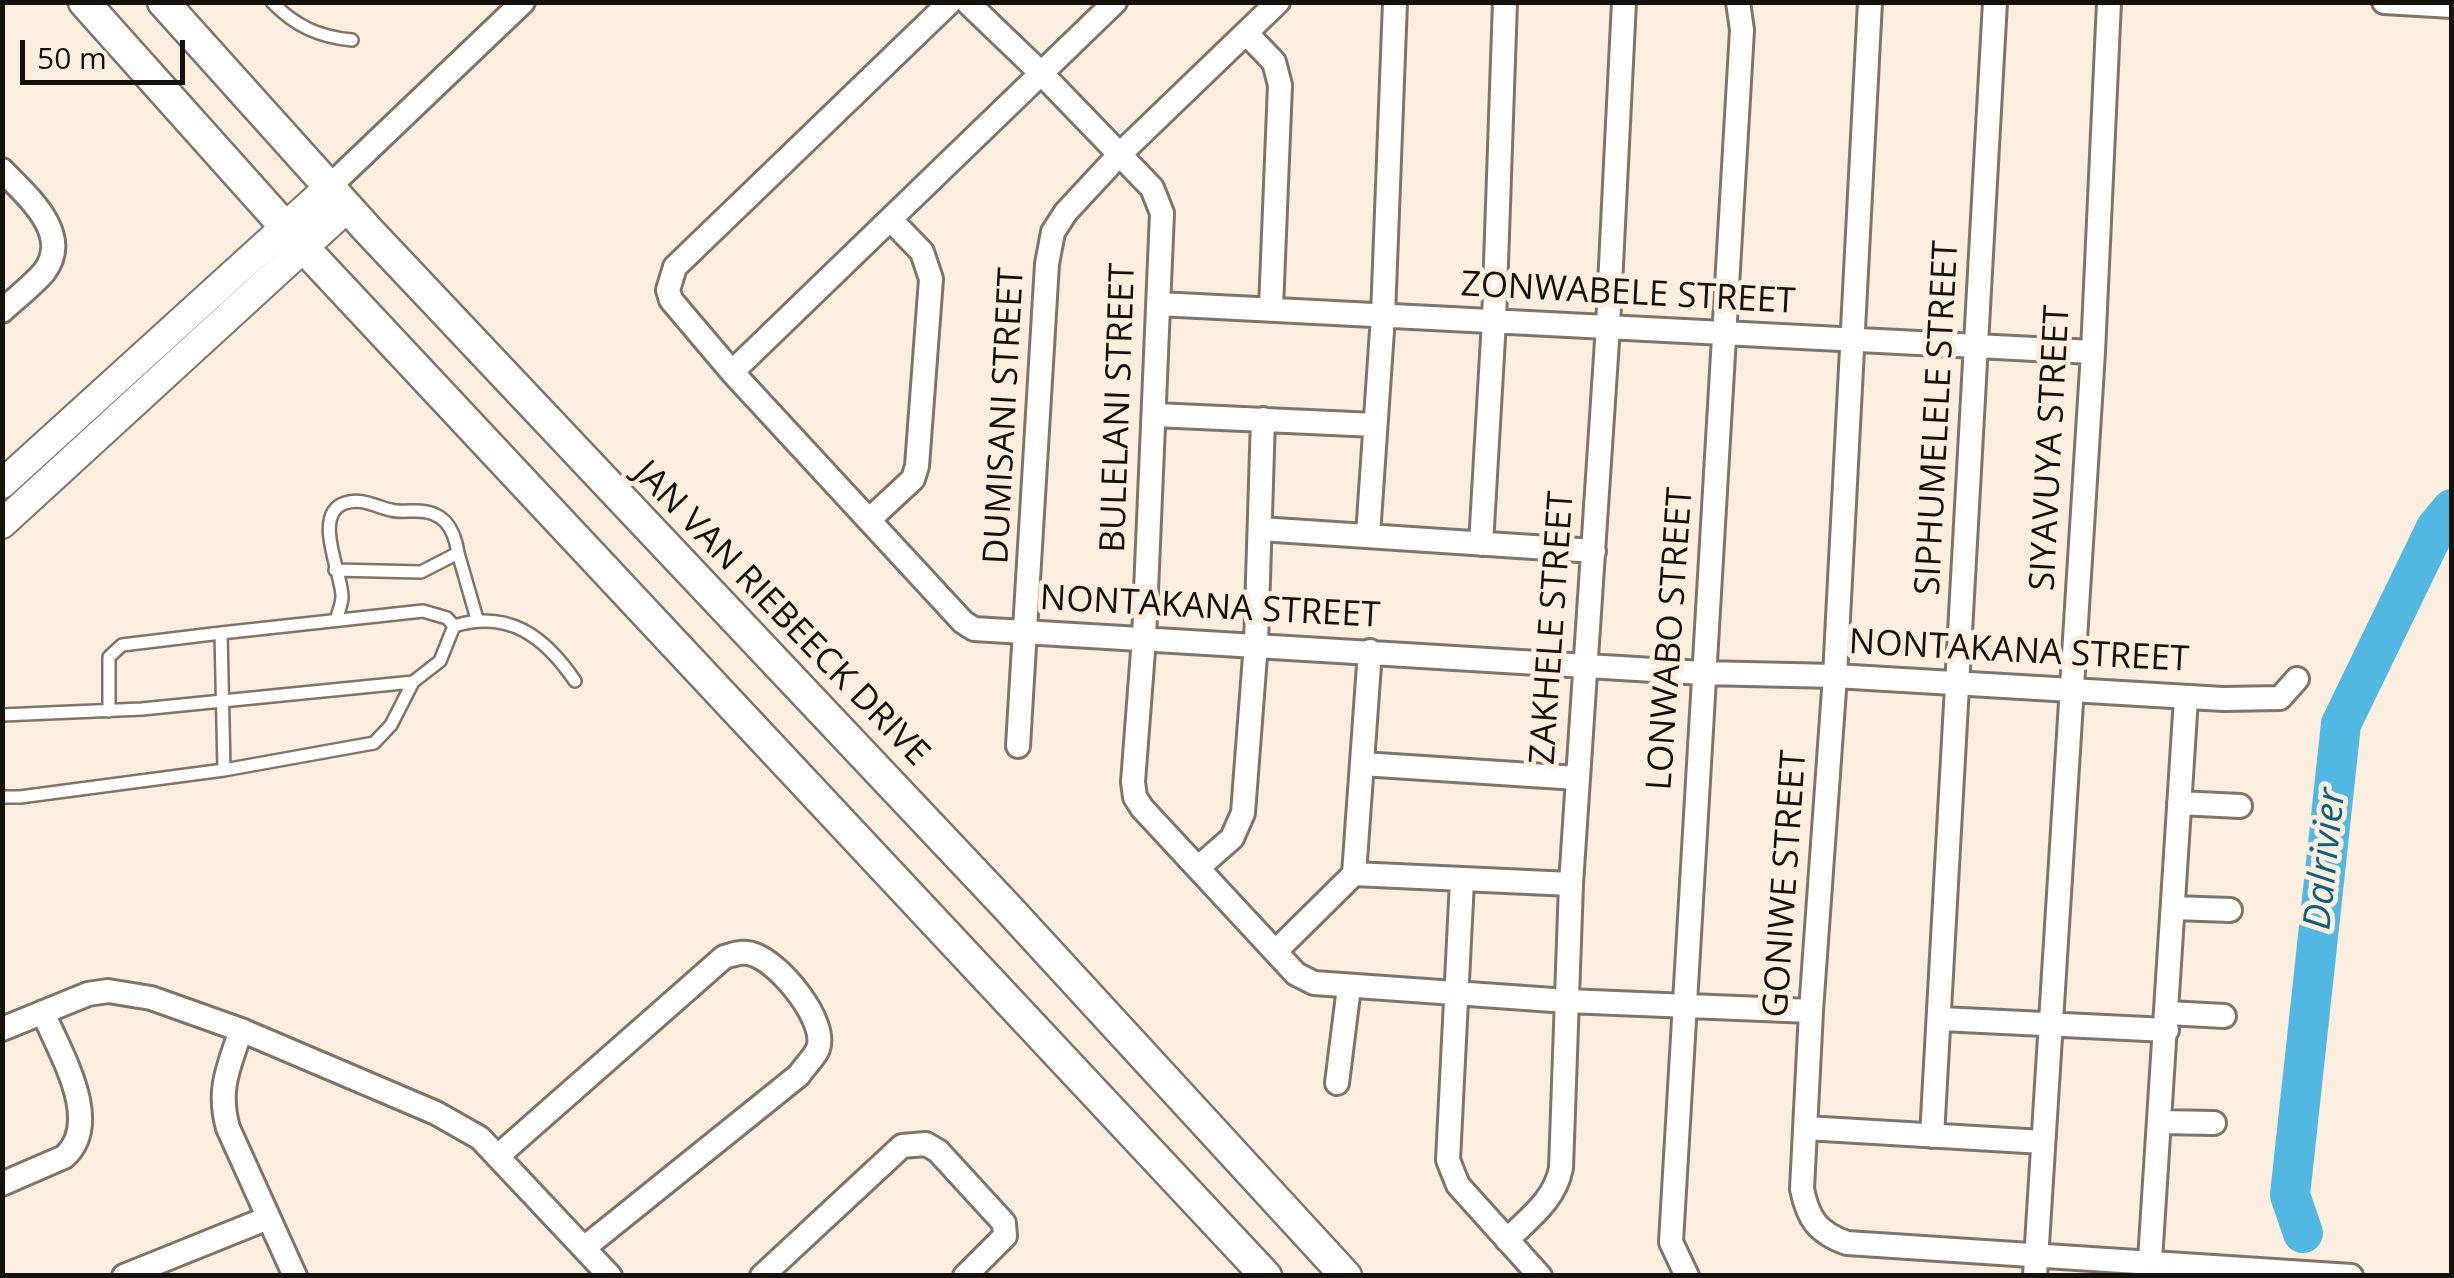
<!DOCTYPE html>
<style>
body{margin:0}
#map{position:relative;width:2454px;height:1278px;overflow:hidden;background:#fbeede;font-family:"Open Sans",sans-serif}
canvas{display:block}
.frame{position:absolute;inset:0;border:5px solid #15110b;pointer-events:none}
.scale{position:absolute;left:20px;top:40px;width:165px;height:45px;box-sizing:border-box;border:5px solid #15110b;border-top:0;padding-left:12px;font-size:30px;line-height:35px;white-space:nowrap;color:#15110b;-webkit-text-stroke:8px #fbeede;paint-order:stroke}
</style>
<div id="map">
<canvas width="2454" height="1278"></canvas>
<div class="frame"></div>
<div class="scale">50 m</div>
</div>
<script>
const ctx = document.querySelector('canvas').getContext('2d');
ctx.lineJoin = 'round';
function stroke(path, color, width, dash) { ctx.strokeStyle = color; ctx.lineWidth = width; ctx.lineCap = dash ? 'butt' : 'round'; ctx.setLineDash(dash || []); ctx.stroke(path); }
function drawText(font, color, halo, rows, align = 'center') {
  ctx.font = font + ' "Open Sans",sans-serif'; ctx.lineWidth = 10; ctx.setLineDash([]); ctx.textBaseline = 'middle'; ctx.strokeStyle = halo; ctx.fillStyle = color; for (const [text, x, y, turn = 0] of rows) {
    ctx.save(); ctx.translate(x, y); ctx.rotate((+turn || 0) * Math.PI / 180); ctx.textAlign = isNaN(turn) ? turn : align; if (halo) ctx.strokeText(text, 0, 0); ctx.fillText(text, 0, 0); ctx.restore();
  }
}
const river = new Path2D(`
 M2303 1233 2290 1195 2341 724 2436 528 2452 509`);
const service = new Path2D(`
 M272 2C295 26 319 37 352 40
 M458 553 477 619
 M335 570 421 572 458 553C454 527 443 510 414 511 407 511 398 512 391 510 376 507 362 497 345 503 311 514 343 576 342 597 342 604 338 613 336 620
 M454 626C509 609 545 637 575 681
 M109 711V657L122 645 221 633
 M2 715 142 709 413 682 391 725 374 743 224 770 20 797H2
 M224 770 221 633 423 611 447 618 454 626 440 661 413 682`);
const minor = new Path2D(`
 M950 2 675 267 668 290 671 300 732 372 963 622 974 629 1703 673 1835 676 2223 699 2280 698 2297 679
 M967 2 1042 74 1152 188 1162 213 1144 638 1133 782 1135 797 1142 808 1296 974 1314 983 1567 1001 1811 1011
 M1870 2 1835 676 1811 1011 1802 1189C1808 1219 1818 1233 1847 1243L2351 1276
 M2384 2 2452 6
 M1247 34 1274 62 1280 85 1271 308
 M2 170C27 196 73 234 44 272 32 286 16 298 2 311
 M329 187 523 2
 M1159 304 2093 352
 M732 372 1115 2
 M1155 415 1375 425
 M870 519 913 479 917 466 931 279 922 252 891 220
 M1260 529 1594 551
 M1368 535 1383 316 1395 2
 M1481 544 1494 321 1505 2
 M1018 746 1047 264 1053 232 1066 212 1119 155 1278 2
 M1362 764 1577 778
 M2179 803 2240 806
 M1199 867 1232 838 1243 813 1256 643 1263 419
 M1354 874 1571 884
 M1462 881 1448 1160 1458 1185 1540 1276
 M2174 908 2230 910
 M1276 951 1354 874 1370 651
 M2168 1013 2224 1016
 M1941 1019 2167 1030
 M2 1029 88 994 108 991 151 998 241 1030 436 1113 480 1138 610 1276
 M241 1030C229 1067 217 1089 228 1128L295 1276
 M1337 1083 1349 987
 M2160 1122 2214 1123
 M1806 1128 2043 1142
 M1932 1136 1995 2
 M499 1155 724 957C735 954 744 950 755 955 780 964 828 1021 818 1049 814 1058 804 1067 799 1075L584 1248
 M2 1184 64 1157C104 1122 59 1052 43 1012
 M1507 1240C1529 1218 1555 1200 1561 1168L1571 884 1608 326 1624 2
 M124 1276 268 1218
 M762 1276 902 1146 926 1144 938 1151 1004 1223 1005 1236 965 1276
 M1687 1276 1671 1242 1742 30 1738 2
 M2035 1276 2093 352 2109 2
 M2149 1276 2186 698`);
const tertiary = new Path2D(`
 M2 484 329 187
 M2 524 348 207`);
const secondary = new Path2D(`
 M84 2 304 248 1266 1276
 M163 2 368 230 1006 906 1346 1276`);
const streetNames = [
 ["ZONWABELE STREET",1628,294,3],
 ["BULELANI STREET",1119,408,-88],
 ["DUMISANI STREET",1005,416,-87],
 ["SIPHUMELELE STREET",1938,418,-87],
 ["SIYAVUYA STREET",2051,448,-87],
 ["NONTAKANA STREET",1210,608,3],
 ["JAN VAN RIEBEECK DRIVE",781,614,46],
 ["ZAKHELE STREET",1553,628,-86],
 ["LONWABO STREET",1671,639,-86],
 ["NONTAKANA STREET",2019,652,3],
 ["GONIWE STREET",1786,884,-86]
];
const waterNames = [
 ["Dalrivier",2326,859,-84]
];
stroke(river, '#52b8e1', 40);
stroke(service, '#7f7467', 16);
stroke(minor, '#7f7467', 28);
stroke(tertiary, '#7f7467', 32);
stroke(secondary, '#7f7467', 35);
stroke(service, '#fff', 11);
stroke(minor, '#fff', 22);
stroke(tertiary, '#fff', 28);
stroke(secondary, '#fff', 30);
drawText('35px', '#15110b', '#fbeede', streetNames);
drawText('italic 38px', '#0d607c', '#fbeede', waterNames);
</script>
